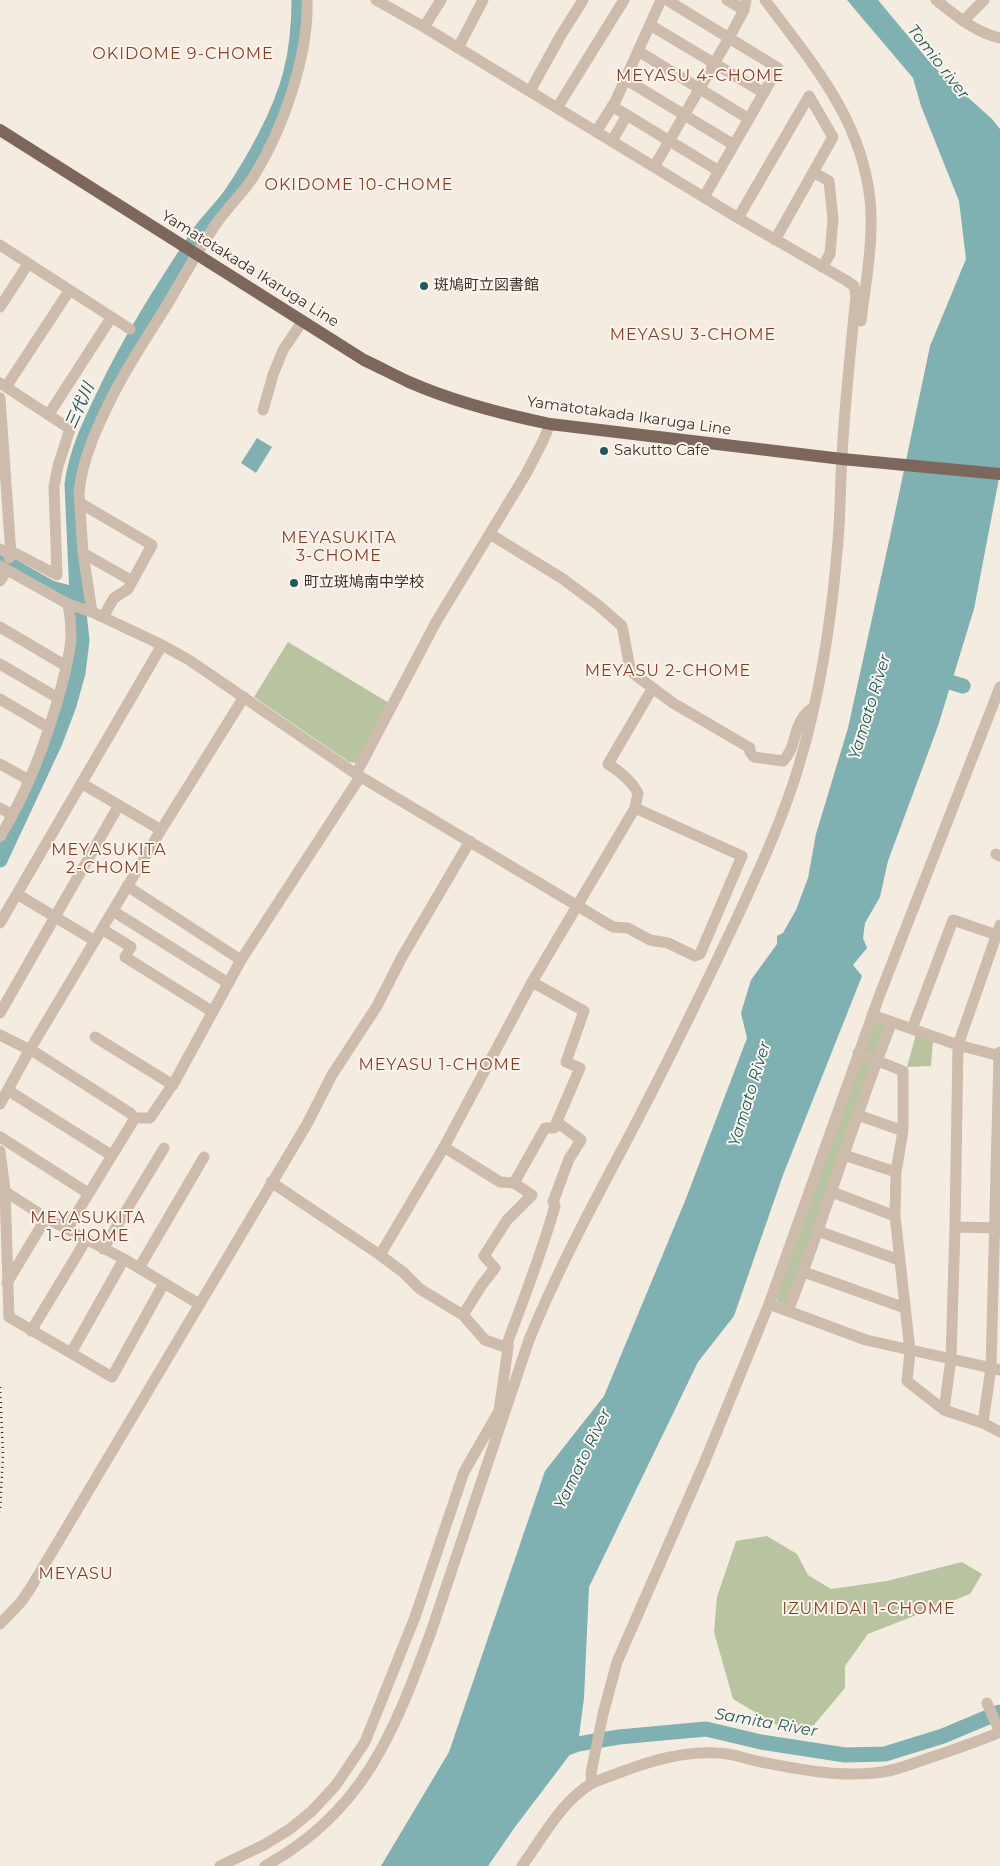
<!DOCTYPE html>
<meta charset="utf-8">
<style>
body{margin:0}
canvas{display:block;background:#f4ebe1}
</style>
<canvas width="1000" height="1866"></canvas>
<script>
const ctx = document.querySelector('canvas').getContext('2d');
ctx.lineJoin = 'round';
function paint(path, color) { ctx.fillStyle = color; ctx.fill(path, 'evenodd'); }
function stroke(path, color, width, dash) { ctx.strokeStyle = color; ctx.lineWidth = width; ctx.lineCap = dash ? 'butt' : 'round'; ctx.setLineDash(dash || []); ctx.stroke(path); }
function drawText(font, color, halo, rows, align = 'center') {
  ctx.font = font + ' Montserrat,"Noto Sans JP",sans-serif'; ctx.lineWidth = 4; ctx.setLineDash([]); ctx.textBaseline = 'middle'; ctx.strokeStyle = halo; ctx.fillStyle = color; for (const [text, x, y, turn = 0] of rows) {
    ctx.save(); ctx.translate(x, y); ctx.rotate((+turn || 0) * Math.PI / 180); ctx.textAlign = isNaN(turn) ? turn : align; if (halo) ctx.strokeText(text, 0, 0); ctx.fillText(text, 0, 0); ctx.restore();
  }
}
const green = new Path2D(`
 M288 642 389 703 356 763 349 762 254 697Z
 M874 1022 886 1024 874 1055 866 1051 864 1048Z
 M916 1034 933 1041 931 1066 907 1067Z
 M863 1059 872 1062 788 1305 777 1301 776 1297 860 1061Z
 M767 1536 797 1554 808 1575 831 1589 887 1581 962 1562 982 1574 970 1594 868 1634 845 1666V1688L814 1725 787 1731 733 1699 714 1632 717 1597 736 1541Z`);
const water = new Path2D(`
 M847 0H878L933 66 992 119 1000 129V473L974 609 938 726 888 861 880 897 865 923 863 938 867 948 853 965 862 976 783 1175 734 1316 698 1362 589 1587 584 1698 578 1744 515 1827 488 1866H381L449 1752 545 1471 604 1396 685 1201 747 1038 741 1013 751 980 777 944V936L783 933 796 910 808 878 816 834 848 728 891 532 930 346 966 259 959 201 921 106 913 78Z
 M257 438 272 447 256 473 241 463Z`);
const river = new Path2D(`
 M0 559 51 588 77 595
 M933 677 963 686
 M0 860 55 742 69 705 78 673 82 640 77 595 72 484C76 453 90 424 104 395 130 339 166 284 200 232 209 220 220 209 229 197 253 163 281 112 291 72 297 48 299 24 299 0
 M559 1751 578 1744 619 1737 706 1729 761 1742 845 1755 885 1754 943 1736 1000 1712`);
const minor = new Path2D(`
 M667 0 778 68 704 197
 M727 0 744 10
 M765 0C812 63 861 118 870 199 874 239 866 281 861 321
 M936 0C956 16 975 32 1000 38
 M963 21 984 0
 M650 25 764 93
 M424 27 441 0
 M458 48 483 0
 M638 51 749 119
 M625 79 734 145
 M530 91 561 35 583 0
 M612 106 719 171
 M557 108 624 0
 M596 132 615 102 661 0
 M612 141 627 115
 M654 167 729 38 744 10 746 0
 M813 172 829 181 833 219 830 254 822 267
 M738 218 809 96 833 137 775 240
 M0 245 130 329
 M0 307 28 264
 M0 383 70 429 58 466 54 487 57 575 15 553 11 555 0 549
 M6 387 69 291
 M0 398 11 555 9 558
 M263 410 273 375 283 350 302 322
 M49 414 111 318
 M80 503 152 545 128 589 114 598 103 617
 M490 534 563 579 598 605 622 626 630 668 634 674 673 703 750 748V752L754 757 783 761C799 745 791 721 814 707
 M83 553 132 581
 M0 566 68 604 92 612 162 645 189 660 356 774 613 927 628 928 650 940 668 943 695 956 700 954 742 856 635 808
 M0 581 7 570
 M92 612 83 553 79 493C82 458 99 423 114 393 130 362 149 334 167 305 183 278 198 250 216 224 227 208 241 195 252 179 282 132 309 56 307 0
 M0 627 66 666
 M0 664 58 698
 M1000 687 880 994 769 1304 705 1461 617 1662 603 1714 591 1773 592 1783C631 1768 674 1750 717 1753 732 1753 746 1759 761 1762 797 1769 837 1777 874 1773 893 1772 911 1764 929 1758 953 1750 977 1742 1000 1732
 M0 699 49 728
 M0 764 29 780
 M356 774 436 622 526 474 543 441 550 424
 M81 783 161 830
 M0 808 12 815
 M0 837C28 791 47 740 61 688 65 671 71 652 71 635 71 624 70 614 68 604
 M996 854 1000 856
 M127 886 241 960
 M17 894 95 941
 M113 911 228 983
 M0 923 162 645
 M102 929 131 947 125 957 213 1012
 M0 1013 119 805
 M872 1015 958 1045 1000 1056
 M912 1029 953 920 1000 936
 M0 1035 36 1053 130 1113 135 1118H150L175 1081 241 960 360 777
 M95 1037 173 1085
 M858 1053 903 1071V1131L896 1172 895 1216 910 1351 907 1381 944 1410 983 1423 1000 1432
 M9 1091 111 1155
 M0 1104 29 1051 161 830 244 697
 M858 1115 903 1131
 M0 1137 88 1193
 M444 1147 500 1182 514 1183 532 1195 507 1220 484 1256 495 1268 481 1286 463 1315
 M0 1151 5 1190 9 1317 112 1377 164 1283
 M844 1155 896 1172
 M514 1183 545 1128H554L580 1068 566 1062 584 1011 532 982
 M0 1188 46 1218 124 1259 199 1304
 M832 1192 895 1216
 M955 1227 1000 1228
 M67 1229 135 1118
 M818 1231 899 1260
 M103 1249 164 1148
 M380 1255 444 1147 532 982 635 808 638 793C631 780 621 772 608 764L652 689
 M139 1268 204 1157
 M804 1272 905 1308
 M7 1283 46 1218
 M769 1304 866 1340 1000 1370
 M788 1311C826 1216 854 1117 892 1022
 M31 1331 86 1240
 M508 1348V1341C525 1296 542 1252 555 1206L553 1202 569 1159 581 1140 557 1122
 M71 1353 124 1259
 M944 1410 951 1359 955 1227 958 1045 1000 925
 M983 1423 991 1368 999 1056 1000 1052
 M0 1624 21 1602 30 1589 307 1124 332 1075 377 1006 402 957 470 841
 M987 1703 1000 1732
 M220 1866 264 1845 290 1829 312 1811 336 1785 365 1742 415 1617 464 1472 499 1411 508 1348 485 1340 463 1315 420 1289 404 1273 380 1255 271 1182
 M265 1866C364 1812 394 1732 431 1632L529 1340C557 1271 592 1206 627 1140 665 1068 701 994 736 920 759 870 783 819 799 765 820 695 831 624 837 552 841 515 840 477 843 440 846 392 851 344 856 296L854 286 847 281 738 218 424 27 376 0
 M522 1866C544 1836 560 1803 592 1783`);
const major = new Path2D(`
 M0 130 364 360C379 367 394 375 409 382 454 402 502 414 550 424L842 459 1000 474`);
const rail = new Path2D(`
 M0 1387 3 1454 0 1512`);
const markers = [
 [424,286,5,"#1f5a5e"],
 [604,451,5,"#1f5a5e"],
 [294,583,5,"#1f5a5e"]
];
const streetNames = [
 ["Yamatotakada Ikaruga Line",250,269,32],
 ["Yamatotakada Ikaruga Line",629,416,8]
];
const poiNames = [
 ["斑鳩町立図書館",434,286],
 ["Sakutto Cafe",614,451],
 ["町立斑鳩南中学校",304,583]
];
const neighbourhoodNames = [
 ["OKIDOME 9-CHOME",183,54],
 ["MEYASU 4-CHOME",700,76],
 ["OKIDOME 10-CHOME",359,185],
 ["MEYASU 3-CHOME",693,335],
 ["MEYASUKITA",339,538],
 ["3-CHOME",339,556],
 ["MEYASU 2-CHOME",668,671],
 ["MEYASUKITA",109,850],
 ["2-CHOME",109,868],
 ["MEYASU 1-CHOME",440,1065],
 ["MEYASUKITA",88,1218],
 ["1-CHOME",88,1236],
 ["MEYASU",76,1574],
 ["IZUMIDAI 1-CHOME",869,1609]
];
const waterNames = [
 ["Tomio river",938,62,52],
 ["三代川",80,406,-66],
 ["Yamato River",870,707,-73],
 ["Yamato River",750,1094,-73],
 ["Yamato River",583,1459,-64],
 ["Samita River",766,1723,10]
];
paint(green, '#b8c4a0');
paint(water, '#7fb0b2');
stroke(river, '#7fb0b2', 15);
stroke(minor, '#cdbbac', 11);
stroke(major, '#7d675c', 12);
stroke(rail, '#3b302b', 2.5, [1, 4]);
for (const [x, y, r, color] of markers) { const dot = new Path2D(); dot.arc(x, y, r, 0, 2 * Math.PI); ctx.fillStyle = color; ctx.fill(dot); stroke(dot, '#fbf5ee', 2); }
drawText('15px', '#3b302b', '#fbf5ee', streetNames);
drawText('15px', '#3b302b', '#fbf5ee', poiNames, 'left');
ctx.letterSpacing = '1px';
drawText('16px', '#8c3b22', '#fbf5ee', neighbourhoodNames);
ctx.letterSpacing = '0px';
drawText('italic 16px', '#1f5a5e', '#fbf5ee', waterNames);
</script>
